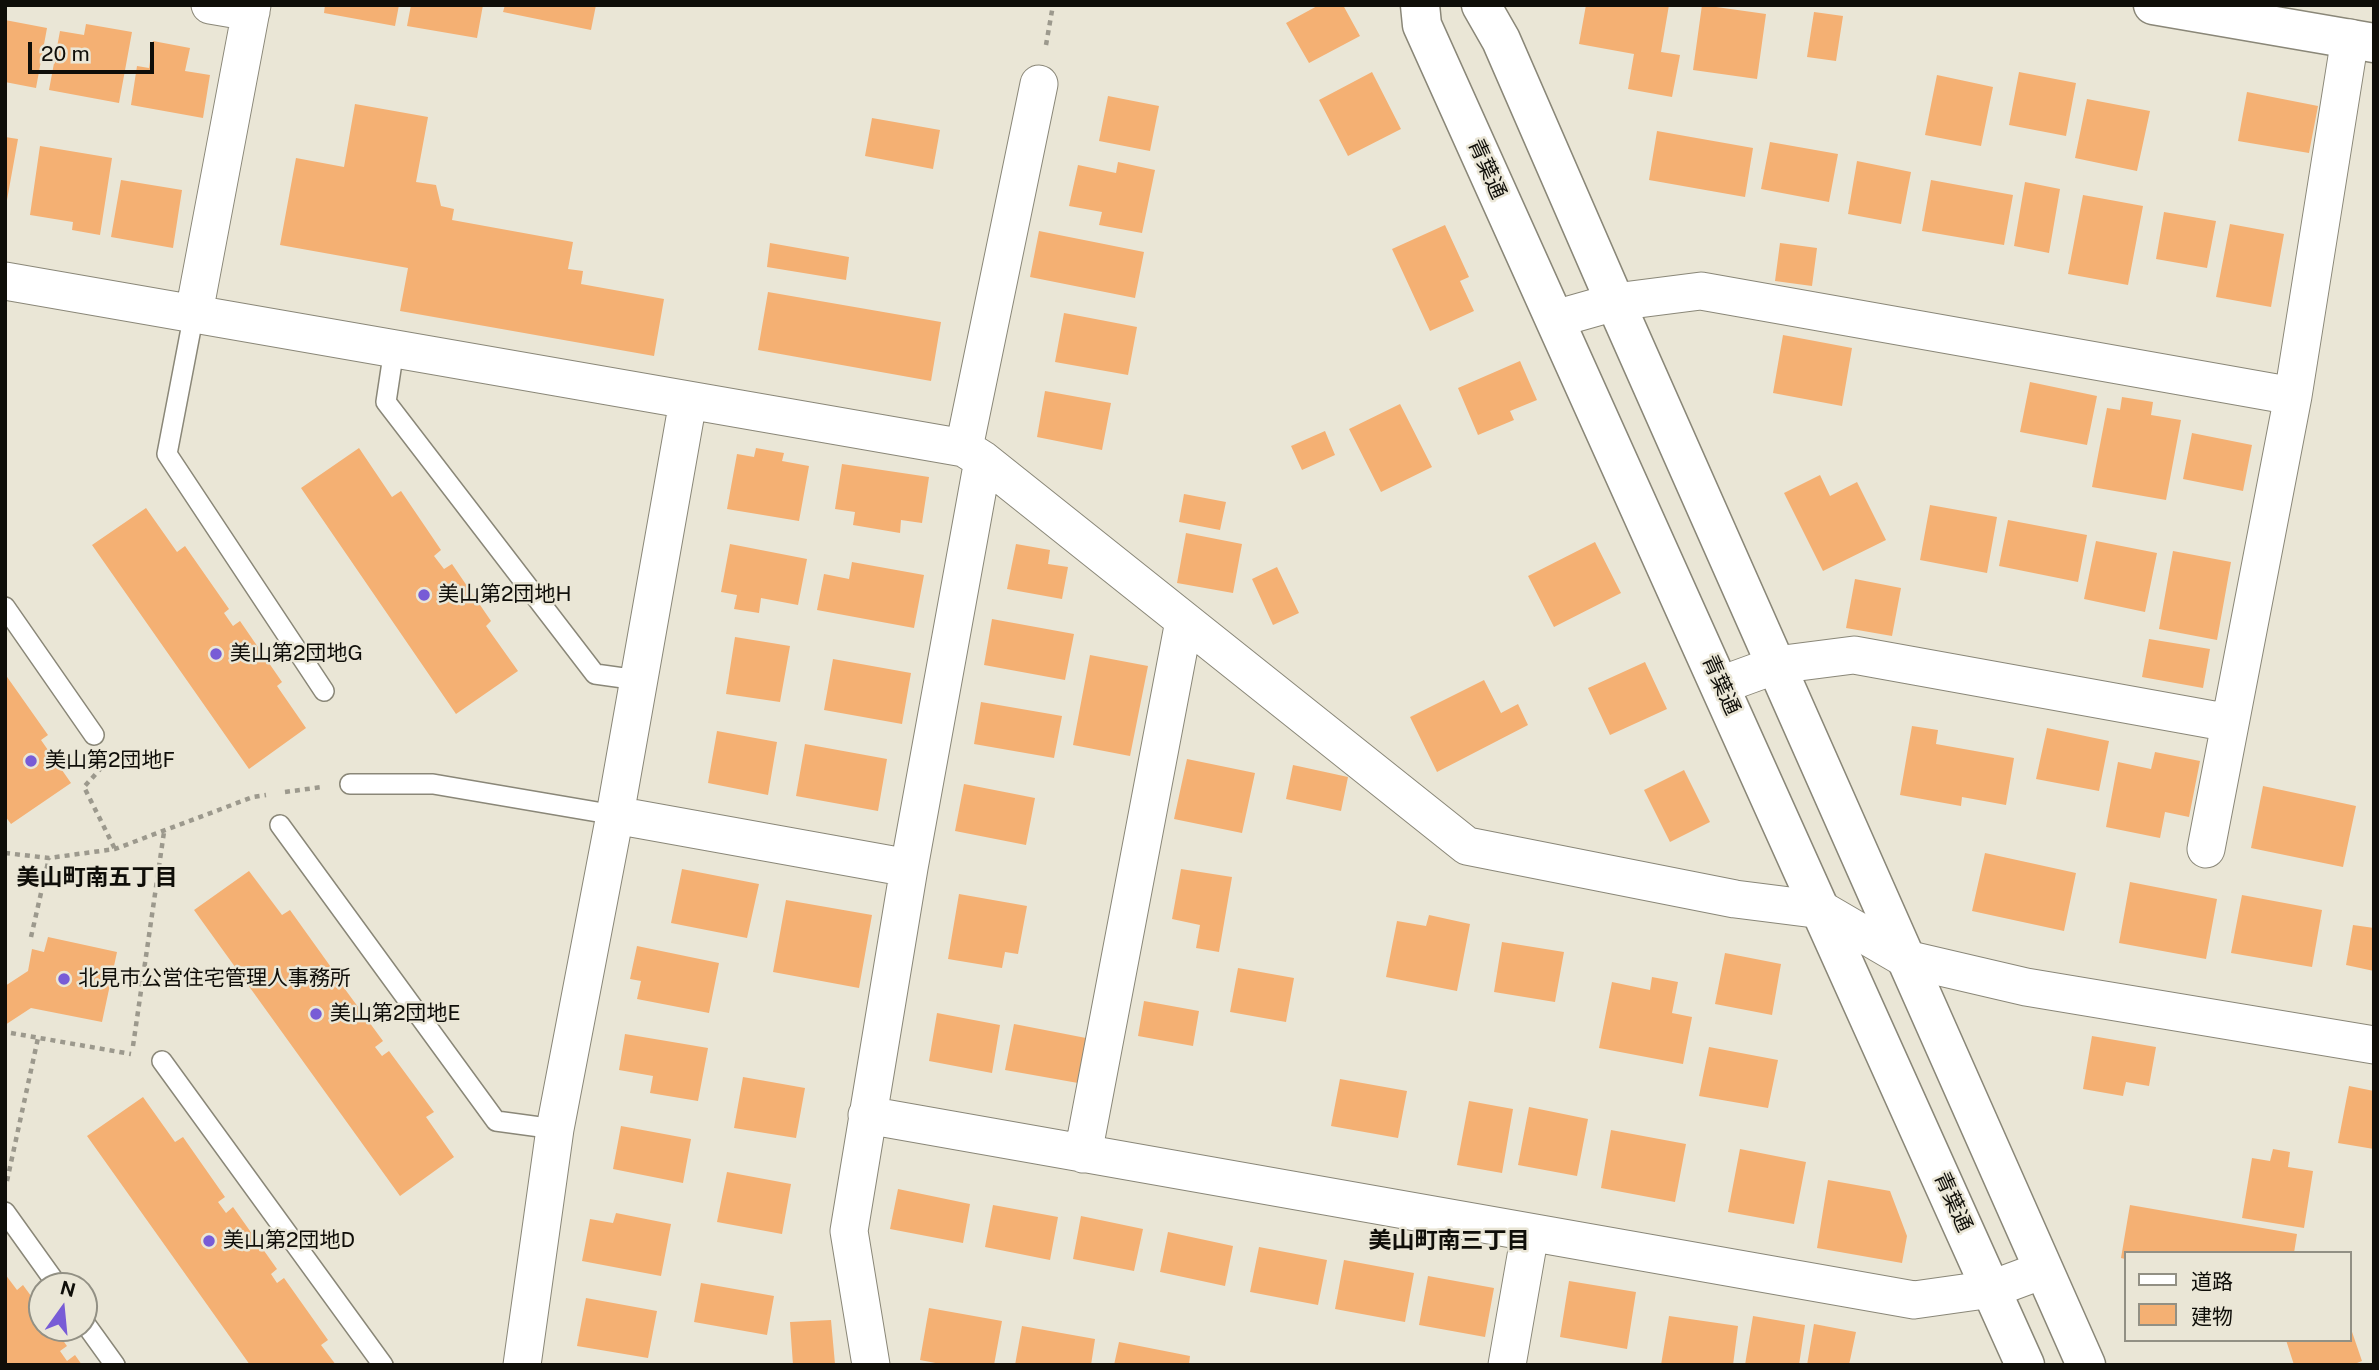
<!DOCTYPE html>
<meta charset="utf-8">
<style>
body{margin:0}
#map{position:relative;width:2379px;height:1370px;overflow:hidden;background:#eae6d6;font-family:"Public Sans","Noto Sans JP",sans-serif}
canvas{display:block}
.frame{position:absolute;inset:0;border:7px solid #0f0e09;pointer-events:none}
.legend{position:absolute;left:2124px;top:1251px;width:228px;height:91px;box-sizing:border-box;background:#eae6d6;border:2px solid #929084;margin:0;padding:9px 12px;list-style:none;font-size:21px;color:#0f0e09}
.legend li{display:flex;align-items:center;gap:14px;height:35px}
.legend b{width:35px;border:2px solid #929084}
.north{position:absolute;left:28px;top:1272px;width:70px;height:70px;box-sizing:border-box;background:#eae6d6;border:2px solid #929084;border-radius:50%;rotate:15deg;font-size:19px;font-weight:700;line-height:28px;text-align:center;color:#0f0e09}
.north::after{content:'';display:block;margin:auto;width:24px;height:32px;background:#785cd6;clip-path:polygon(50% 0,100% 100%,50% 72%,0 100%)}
.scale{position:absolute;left:28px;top:42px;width:126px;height:32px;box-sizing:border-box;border:4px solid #0f0e09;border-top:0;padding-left:9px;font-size:21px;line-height:24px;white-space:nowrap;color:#0f0e09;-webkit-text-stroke:5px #eae6d6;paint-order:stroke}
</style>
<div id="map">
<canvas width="2379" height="1370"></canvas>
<div class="frame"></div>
<ul class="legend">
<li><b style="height:9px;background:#fff"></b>道路</li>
<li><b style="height:19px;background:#f4b073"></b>建物</li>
</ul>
<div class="north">N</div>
<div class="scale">20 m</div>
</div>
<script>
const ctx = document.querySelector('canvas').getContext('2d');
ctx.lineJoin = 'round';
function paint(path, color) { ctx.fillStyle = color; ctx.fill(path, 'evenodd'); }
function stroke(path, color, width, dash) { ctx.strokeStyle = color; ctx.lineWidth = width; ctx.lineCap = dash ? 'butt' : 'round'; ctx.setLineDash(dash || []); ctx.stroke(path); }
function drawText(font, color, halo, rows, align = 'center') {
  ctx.font = font + ' "Public Sans","Noto Sans JP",sans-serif'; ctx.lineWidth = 5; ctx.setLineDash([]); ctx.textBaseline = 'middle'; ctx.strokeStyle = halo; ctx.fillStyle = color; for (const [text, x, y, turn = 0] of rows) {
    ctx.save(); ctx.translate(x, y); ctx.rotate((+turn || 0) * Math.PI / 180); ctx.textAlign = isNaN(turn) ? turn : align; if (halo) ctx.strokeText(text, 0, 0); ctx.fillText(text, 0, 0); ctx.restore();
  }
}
const building = new Path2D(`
 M325 5H399L395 26 324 13Z
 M411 5H483L477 38 407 26Z
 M505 5H596L591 30 503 12Z
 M1319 5H1343L1360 36 1309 63 1286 23Z
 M1586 5H1669L1661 52 1680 55 1672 97 1628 89 1634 54 1579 44Z
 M1702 5 1766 14 1757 79 1693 70Z
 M1814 12 1843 16 1836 61 1807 57Z
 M5 20 47 28 36 88 5 82Z
 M86 24 132 32 119 103 49 90 60 31 84 35Z
 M153 41 190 48 185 71 210 75 203 118 131 105 137 66 149 68Z
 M1372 72 1401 129 1348 156 1319 100Z
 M2019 72 2076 83 2066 136 2009 125Z
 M1937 75 1993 87 1981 146 1925 135Z
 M2247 92 2318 106 2309 153 2238 141Z
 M1108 96 1159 106 1150 151 1099 141Z
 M2087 99 2150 111 2137 171 2075 158Z
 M355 104 428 117 416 182 436 185 441 206 454 209 452 220 573 242 568 269 583 271 581 284 664 299 654 356 400 311 408 268 280 245 296 158 344 167Z
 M872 118 940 130 933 169 865 156Z
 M1657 131 1753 148 1745 197 1649 180Z
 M5 137 18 139 7 200H5Z
 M1770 142 1838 154 1829 202 1761 189Z
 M40 146 112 158 100 235 72 230 73 222 30 215Z
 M1857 161 1911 172 1901 224 1848 214Z
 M1118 162 1155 170 1142 233 1099 225 1102 212 1069 206 1078 165 1116 173Z
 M121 180 182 190 173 248 111 237Z
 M1931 180 2013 195 2004 245 1922 231Z
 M2025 182 2060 189 2049 253 2014 246Z
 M2083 195 2143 206 2128 285 2068 274Z
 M2164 212 2216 221 2207 268 2156 259Z
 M2230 224 2284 234 2271 307 2216 297Z
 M1445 225 1469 277 1460 281 1474 311 1430 331 1392 249Z
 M1039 231 1144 252 1135 298 1030 277Z
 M770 243 849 257 846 280 767 267Z
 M1780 243 1817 248 1812 286 1775 281Z
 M768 292 941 322 931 381 758 350Z
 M1064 313 1137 327 1128 375 1055 362Z
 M1783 335 1852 348 1842 406 1773 393Z
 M1520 361 1537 400 1510 411 1514 420 1478 435 1458 388Z
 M2030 382 2097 396 2087 445 2020 432Z
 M1045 391 1111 403 1102 450 1037 437Z
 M2122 397 2153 402 2151 415 2181 420 2166 500 2092 487 2107 408 2120 410Z
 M1400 404 1432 467 1381 492 1349 429Z
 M1325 431 1335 455 1302 470 1291 446Z
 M2192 433 2252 445 2243 491 2183 479Z
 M359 448 392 497 401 491 441 550 434 556 444 569 452 564 491 621 486 626 518 671 456 714 301 488Z
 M756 448 784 453 782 461 809 466 799 521 727 509 737 454 754 457Z
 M842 464 929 477 922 523 901 520 900 533 853 525 855 512 835 509Z
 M1820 475 1830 496 1857 482 1886 540 1823 571 1784 493Z
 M1184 494 1226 502 1220 530 1179 522Z
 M1930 505 1997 517 1987 573 1920 560Z
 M146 508 177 552 185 546 229 609 224 613 233 626 240 621 282 682 277 686 306 728 249 769 92 545Z
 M2008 520 2087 535 2078 582 1999 566Z
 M1186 533 1242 544 1233 593 1177 583Z
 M2096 541 2157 553 2145 612 2084 599Z
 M1595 542 1621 593 1554 627 1528 576Z
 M730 544 807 559 798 605 761 598 759 613 734 609 737 595 721 592Z
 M1016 544 1050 550 1048 564 1068 567 1062 599 1007 589Z
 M2173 551 2231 562 2217 640 2159 629Z
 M852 562 924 575 914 628 817 610 824 574 849 579Z
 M1277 567 1299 613 1273 625 1252 579Z
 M1855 579 1901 588 1892 636 1846 628Z
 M992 619 1074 634 1065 680 984 665Z
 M735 637 790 646 780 702 726 694Z
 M2149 639 2210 649 2203 688 2142 677Z
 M1090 655 1148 666 1130 756 1073 745Z
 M833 659 911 673 902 724 824 710Z
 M1645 662 1667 709 1610 735 1588 688Z
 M5 674 48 735 41 740 71 783 11 824 5 816Z
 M1484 680 1501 713 1518 704 1528 725 1437 772 1410 717Z
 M981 702 1062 716 1054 758 974 744Z
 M1912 726 1938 730 1936 744 2014 758 2006 805 1962 797 1961 806 1900 795Z
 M2047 728 2109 741 2099 791 2036 779Z
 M717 731 777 742 768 795 708 783Z
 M805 744 887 759 878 811 796 796Z
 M2155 752 2200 761 2189 817 2165 812 2160 838 2106 827 2118 762 2151 769Z
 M1187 759 1255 773 1242 833 1174 819Z
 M1293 765 1348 777 1341 811 1286 799Z
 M1684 770 1710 822 1670 842 1644 790Z
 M964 784 1035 798 1026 845 955 831Z
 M2263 786 2356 806 2343 867 2251 848Z
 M1985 853 2076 873 2064 931 1972 911Z
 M682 869 759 884 747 938 671 923Z
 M1181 869 1232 877 1219 952 1196 948 1200 925 1172 919Z
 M249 871 282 915 290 910 333 970 324 976 331 986 339 981 383 1041 375 1047 382 1056 389 1051 434 1112 426 1117 454 1157 400 1196 194 910Z
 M2130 882 2217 899 2206 959 2119 943Z
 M959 894 1027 906 1018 954 1005 952 1002 968 948 959Z
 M2242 895 2322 910 2312 967 2231 953Z
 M786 900 872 915 859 988 773 972Z
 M1429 915 1470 924 1457 991 1386 977 1397 921 1426 926Z
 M2353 925 2374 928V971L2346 965Z
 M48 937 117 952 102 1022 31 1008 5 1025V986L28 971 32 949 44 952Z
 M1502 942 1564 952 1555 1002 1494 992Z
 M637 946 719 963 709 1013 637 999 641 981 630 979Z
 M1725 953 1781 964 1772 1015 1715 1004Z
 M1238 968 1294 978 1286 1022 1230 1012Z
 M1652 977 1678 982 1672 1013 1692 1017 1683 1064 1599 1048 1612 982 1650 990Z
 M1144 1001 1199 1011 1193 1046 1138 1036Z
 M937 1013 1000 1025 992 1073 929 1061Z
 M1014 1024 1086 1038 1078 1083 1005 1070Z
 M625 1034 708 1048 698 1101 650 1093 653 1076 619 1070Z
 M2092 1036 2156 1047 2149 1086 2126 1082 2123 1096 2083 1089Z
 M1709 1047 1778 1060 1768 1108 1699 1096Z
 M743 1077 805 1088 796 1138 734 1128Z
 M1340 1079 1407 1091 1398 1138 1331 1126Z
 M2349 1086 2374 1091V1149L2338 1143Z
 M143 1097 175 1142 183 1137 225 1197 218 1202 226 1213 233 1207 277 1269 271 1274 277 1283 284 1278 328 1340 321 1345 336 1365H250L87 1136Z
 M1469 1101 1513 1109 1502 1173 1457 1165Z
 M1529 1107 1588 1119 1577 1176 1518 1165Z
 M621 1126 691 1139 683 1183 613 1169Z
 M1611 1130 1686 1144 1675 1202 1601 1188Z
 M1740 1149 1806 1162 1794 1224 1728 1212Z
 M2273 1149 2290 1152 2288 1167 2313 1171 2304 1228 2242 1218 2252 1158 2270 1161Z
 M727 1172 791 1184 782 1234 717 1222Z
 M1828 1180 1890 1191 1907 1236 1902 1263 1817 1248Z
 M898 1189 970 1204 963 1243 890 1229Z
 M993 1205 1058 1217 1050 1260 985 1247Z
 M2130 1205 2297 1234 2294 1253H2125V1259L2121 1258Z
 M616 1213 671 1224 661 1276 582 1261 590 1219 613 1223Z
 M1081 1216 1143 1229 1134 1271 1073 1259Z
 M1168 1232 1233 1246 1225 1286 1160 1272Z
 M1259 1247 1327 1260 1318 1305 1250 1292Z
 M1344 1260 1414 1273 1405 1322 1335 1309Z
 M5 1274 17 1290 23 1285 42 1311V1328H54L67 1346 60 1351 67 1361 75 1355 82 1365H5Z
 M1428 1276 1494 1288 1485 1337 1419 1325Z
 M1569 1281 1636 1292 1627 1349 1560 1337Z
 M701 1283 774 1296 767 1335 694 1322Z
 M586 1298 657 1311 648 1358 577 1346Z
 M929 1308 1002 1321 994 1365H946L920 1360Z
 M1669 1316 1738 1326 1733 1365H1661Z
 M1753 1316 1805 1325 1799 1365H1745Z
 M831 1320 835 1364 793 1365 790 1322Z
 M1814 1324 1856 1332 1849 1365H1807Z
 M1022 1326 1095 1339 1091 1365H1015Z
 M2350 1326 2362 1361 2352 1365H2294L2286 1340H2349Z
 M1119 1342 1190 1356 1189 1365H1114Z`);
const path = new Path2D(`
 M1046 45 1053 5
 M102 767 84 787 115 849
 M285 792 322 787
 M5 853 49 858 115 849 253 797 266 795
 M31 937 49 858
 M11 1033 131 1054
 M133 1046 164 832
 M7 1181 38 1038`);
const lane = new Path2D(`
 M194 313 167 454 324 691
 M394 349 386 402 595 674 638 680
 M5 607 94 735
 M350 784H433L615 815
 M280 825 496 1121 555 1129
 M162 1061 383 1365
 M5 1212 58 1286
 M84 1322 115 1365`);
const street = new Path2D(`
 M210 5 251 12
 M5 281 964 448 983 460 1467 846 1735 899 1822 910 1906 959 2026 987 2374 1045
 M194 313 252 5
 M1555 319 1615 302 1701 291 2293 396
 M964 448 1039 84
 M1721 685 1776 665 1854 655 2230 723
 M615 815 909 868
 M2206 849 2293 396 2350 38
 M867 1115 1914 1300 1992 1289 2043 1270
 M1083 1154 1184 621
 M522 1365 555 1129 615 815 688 401
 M871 1365 849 1231 909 868 983 460
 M1507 1365 1530 1233`);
const secondary = new Path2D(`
 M1420 5 1422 25 2025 1365
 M1481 5 1501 40 1615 302 2086 1365
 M2153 5 2374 43`);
const markers = [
 [424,595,7,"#785cd6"],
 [216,654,7,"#785cd6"],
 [31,761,7,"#785cd6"],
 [64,979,7,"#785cd6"],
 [316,1014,7,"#785cd6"],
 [209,1241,7,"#785cd6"]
];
const streetNames = [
 ["青葉通",1487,169,66],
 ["青葉通",1721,685,66],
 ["青葉通",1953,1202,66]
];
const poiNames = [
 ["美山第2団地H",438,595],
 ["美山第2団地G",230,654],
 ["美山第2団地F",45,761],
 ["北見市公営住宅管理人事務所",78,979],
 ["美山第2団地E",330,1014],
 ["美山第2団地D",223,1241]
];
const neighbourhoodNames = [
 ["美山町南五丁目",97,878],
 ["美山町南三丁目",1449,1241]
];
paint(building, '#f4b073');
stroke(lane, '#8a8778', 22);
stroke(street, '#8a8778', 39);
stroke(secondary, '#8a8778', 41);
stroke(path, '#9c998d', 4.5, [5, 5]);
stroke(lane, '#fff', 19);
stroke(street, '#fff', 37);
stroke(secondary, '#fff', 38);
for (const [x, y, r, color] of markers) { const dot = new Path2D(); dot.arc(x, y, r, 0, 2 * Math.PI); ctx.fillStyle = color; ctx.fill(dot); stroke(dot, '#eae6d6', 2.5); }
drawText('21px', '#0f0e09', '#eae6d6', streetNames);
drawText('21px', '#0f0e09', '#eae6d6', poiNames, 'left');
drawText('bold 23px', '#0f0e09', '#eae6d6', neighbourhoodNames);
</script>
